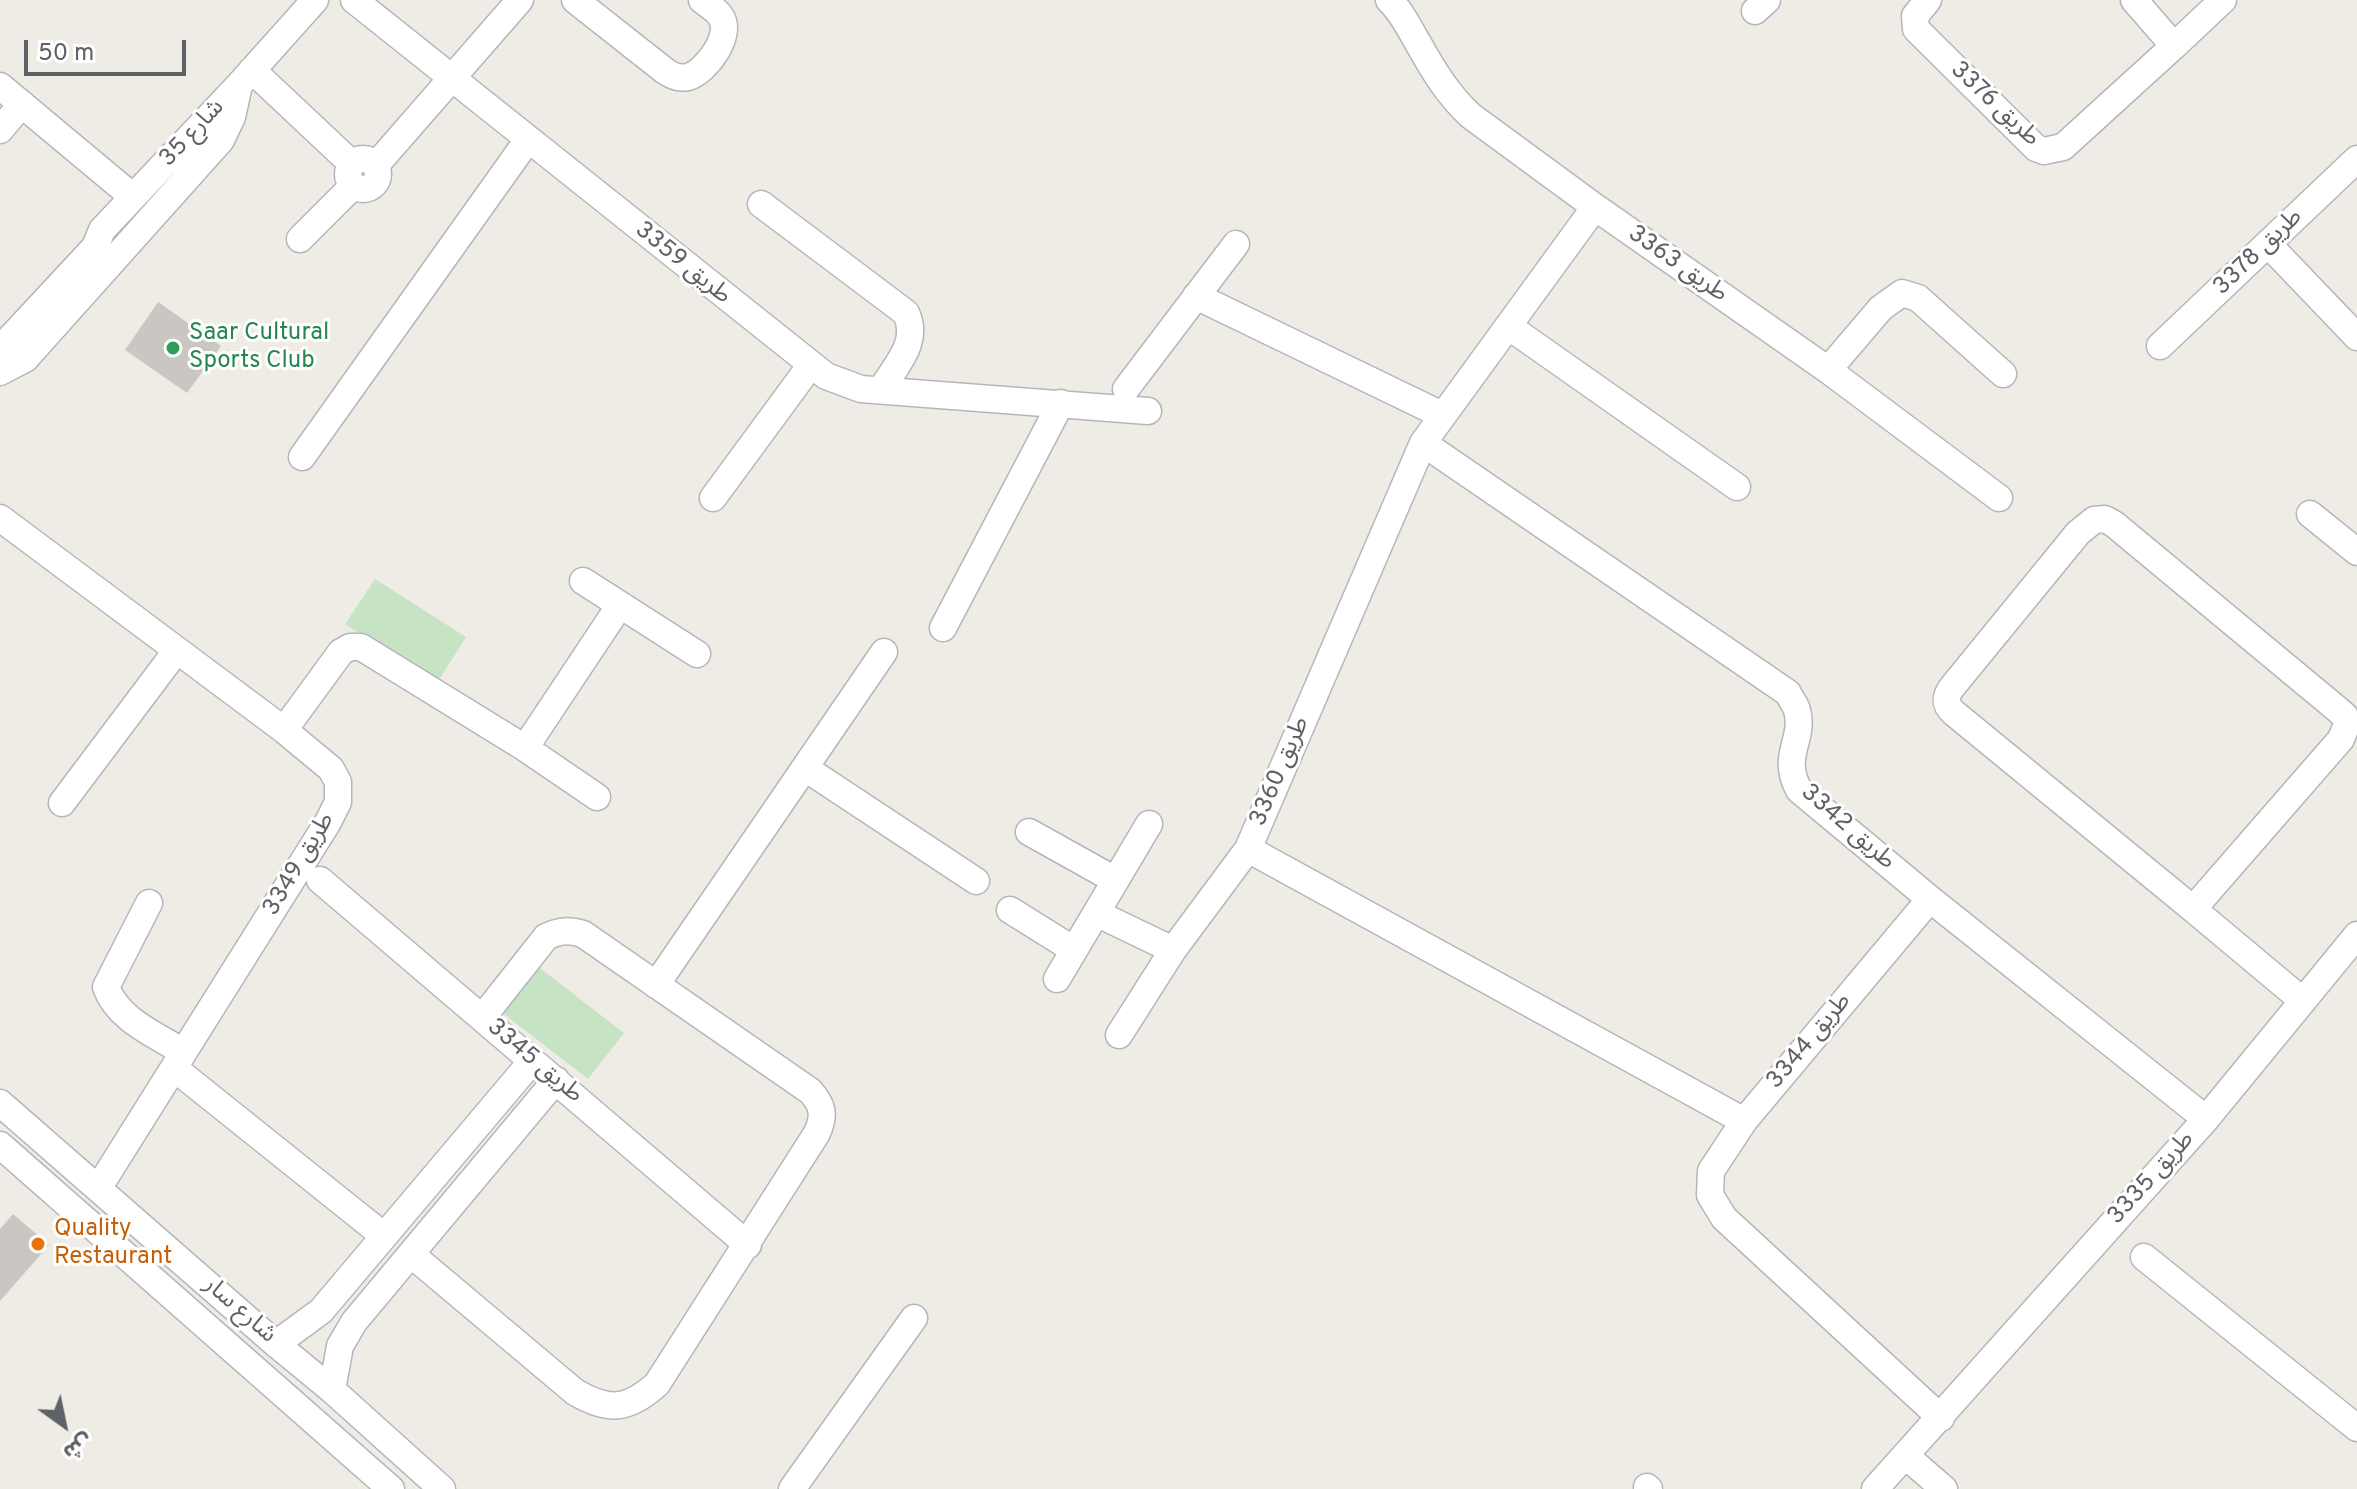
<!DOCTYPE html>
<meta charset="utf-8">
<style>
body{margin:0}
#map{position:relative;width:2357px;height:1489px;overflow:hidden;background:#efece6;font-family:Overpass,"Noto Sans Arabic",sans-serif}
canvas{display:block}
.north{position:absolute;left:24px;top:1385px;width:80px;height:80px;-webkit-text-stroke:6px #fff;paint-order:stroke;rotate:147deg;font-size:22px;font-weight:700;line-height:32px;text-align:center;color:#5e6165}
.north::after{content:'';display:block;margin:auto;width:28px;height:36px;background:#5e6165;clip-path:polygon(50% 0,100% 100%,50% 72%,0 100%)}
.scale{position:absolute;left:24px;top:40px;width:162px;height:36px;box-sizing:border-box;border:4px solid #5e6165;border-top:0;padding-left:10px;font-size:24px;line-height:28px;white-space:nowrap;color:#5e6165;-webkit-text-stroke:6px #fff;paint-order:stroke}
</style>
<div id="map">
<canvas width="2357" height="1489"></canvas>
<div class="north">ش</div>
<div class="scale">50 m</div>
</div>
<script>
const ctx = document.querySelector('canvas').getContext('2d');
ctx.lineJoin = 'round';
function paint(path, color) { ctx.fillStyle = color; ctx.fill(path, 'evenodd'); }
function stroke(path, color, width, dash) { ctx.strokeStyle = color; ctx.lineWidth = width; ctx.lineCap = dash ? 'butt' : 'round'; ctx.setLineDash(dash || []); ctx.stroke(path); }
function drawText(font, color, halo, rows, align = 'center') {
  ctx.font = font + ' Overpass,"Noto Sans Arabic",sans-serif'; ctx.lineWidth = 6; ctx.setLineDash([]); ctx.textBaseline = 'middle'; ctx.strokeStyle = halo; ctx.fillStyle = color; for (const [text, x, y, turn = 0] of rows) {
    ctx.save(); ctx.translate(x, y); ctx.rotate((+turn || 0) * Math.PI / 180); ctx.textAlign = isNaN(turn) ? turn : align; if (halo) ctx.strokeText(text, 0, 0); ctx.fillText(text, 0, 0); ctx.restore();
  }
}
const green = new Path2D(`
 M375 579 466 637 437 683 345 624Z
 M536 965 624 1033 588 1079 500 1011Z`);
const building = new Path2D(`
 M158 302 221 346 187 393 125 350Z
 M13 1214 49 1245 0 1301V1229Z`);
const minor = new Path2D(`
 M354 0 826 376 861 389 1148 411
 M575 0 665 71C672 76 679 79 688 77 706 72 733 35 721 17 717 10 708 5 702 0
 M1389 0C1402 12 1409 28 1418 43 1433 70 1448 95 1471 116L1595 207 1828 370 1999 498
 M1928 0 1915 16 1916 29 2036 148 2044 151 2063 147 2174 46 2134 0
 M1755 11 1767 0
 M2174 46 2223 0
 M252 70 352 164
 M0 86 133 197
 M0 130 22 104
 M348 174a15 15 0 1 1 30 0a15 15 0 1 1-30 0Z
 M376 165 520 0
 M761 204 906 313C920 342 896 365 881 390
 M300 239 353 186
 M2268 244 2357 337
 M1196 296 1442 415
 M1508 326 1737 487
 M2160 346 2357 159
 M0 349 95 247 102 230 239 85 315 0
 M1828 370 1881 308 1902 293 1918 298 2003 374
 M0 372 25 359 221 140 232 117 239 85
 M1126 389 1236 244
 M1423 443 1788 693C1790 698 1795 704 1797 710 1805 741 1780 755 1799 790L1930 899 2206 1119
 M302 457 527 141
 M713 498 810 366
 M2310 514 2357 552
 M0 518 284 730 331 769 338 782V802L328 822 99 1187
 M2105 519 2114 524 2337 709 2345 716 2347 724 2341 739 2193 909 1954 713C1944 704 1945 696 1953 686L2078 533 2094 520Z
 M583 581 697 654
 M943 628 1061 403
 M284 730 341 652 350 647H361L525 748 597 797
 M525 748 620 605
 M805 768 976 881
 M62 803 177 650
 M1029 832 1115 880
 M1248 849 1744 1121
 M320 880 748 1245
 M1930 899 1744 1121 1711 1171 1710 1195 1724 1218 1941 1418
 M149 903 106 987C118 1020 155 1034 183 1052
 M2193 909 2303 1001
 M1010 910 1074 950
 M1096 913 1173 950
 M1057 979 1149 824
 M656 985 884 652
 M1119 1035 1173 950 1248 849 1423 443 1595 207
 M174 1068 384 1236
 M0 1103 276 1344 332 1390 442 1489
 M0 1145 391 1489
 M412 1255 575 1392C609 1412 628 1410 657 1384L817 1133C825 1115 823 1105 810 1091L583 934C569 930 560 930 546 937L482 1018
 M2144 1257 2357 1428
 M276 1344 321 1311 532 1061
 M332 1390 340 1346 354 1322 556 1080
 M1906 1456 1944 1489
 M1647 1487 1649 1489
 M792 1489 914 1318
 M1875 1489 2206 1119 2357 935`);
const markers = [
 [173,348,8,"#2e9e5b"],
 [38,1244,8,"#e8710a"]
];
const streetNames = [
 ["طريق 3376",1994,105,43],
 ["شارع 35",193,134,-47],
 ["طريق 3378",2259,253,-44],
 ["طريق 3359",682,264,39],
 ["طريق 3363",1677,265,35],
 ["طريق 3360",1281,772,-67],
 ["طريق 3342",1847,828,41],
 ["طريق 3349",300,865,-59],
 ["طريق 3344",1810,1042,-50],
 ["طريق 3345",534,1062,40],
 ["طريق 3335",2152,1179,-48],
 ["شارع سار",239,1311,41]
];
const leisureNames = [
 ["Saar Cultural",189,334],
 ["Sports Club",189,362]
];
const foodNames = [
 ["Quality",54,1230],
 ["Restaurant",54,1258]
];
paint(green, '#c6e4c4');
paint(building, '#cac7c2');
stroke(minor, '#b3b6ba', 29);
stroke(minor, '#fff', 26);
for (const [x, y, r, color] of markers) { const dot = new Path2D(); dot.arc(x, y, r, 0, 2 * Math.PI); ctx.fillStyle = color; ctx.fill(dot); stroke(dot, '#fff', 3); }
drawText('24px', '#5e6165', '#fff', streetNames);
drawText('24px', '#27864d', '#fff', leisureNames, 'left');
drawText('24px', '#c56008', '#fff', foodNames, 'left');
</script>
